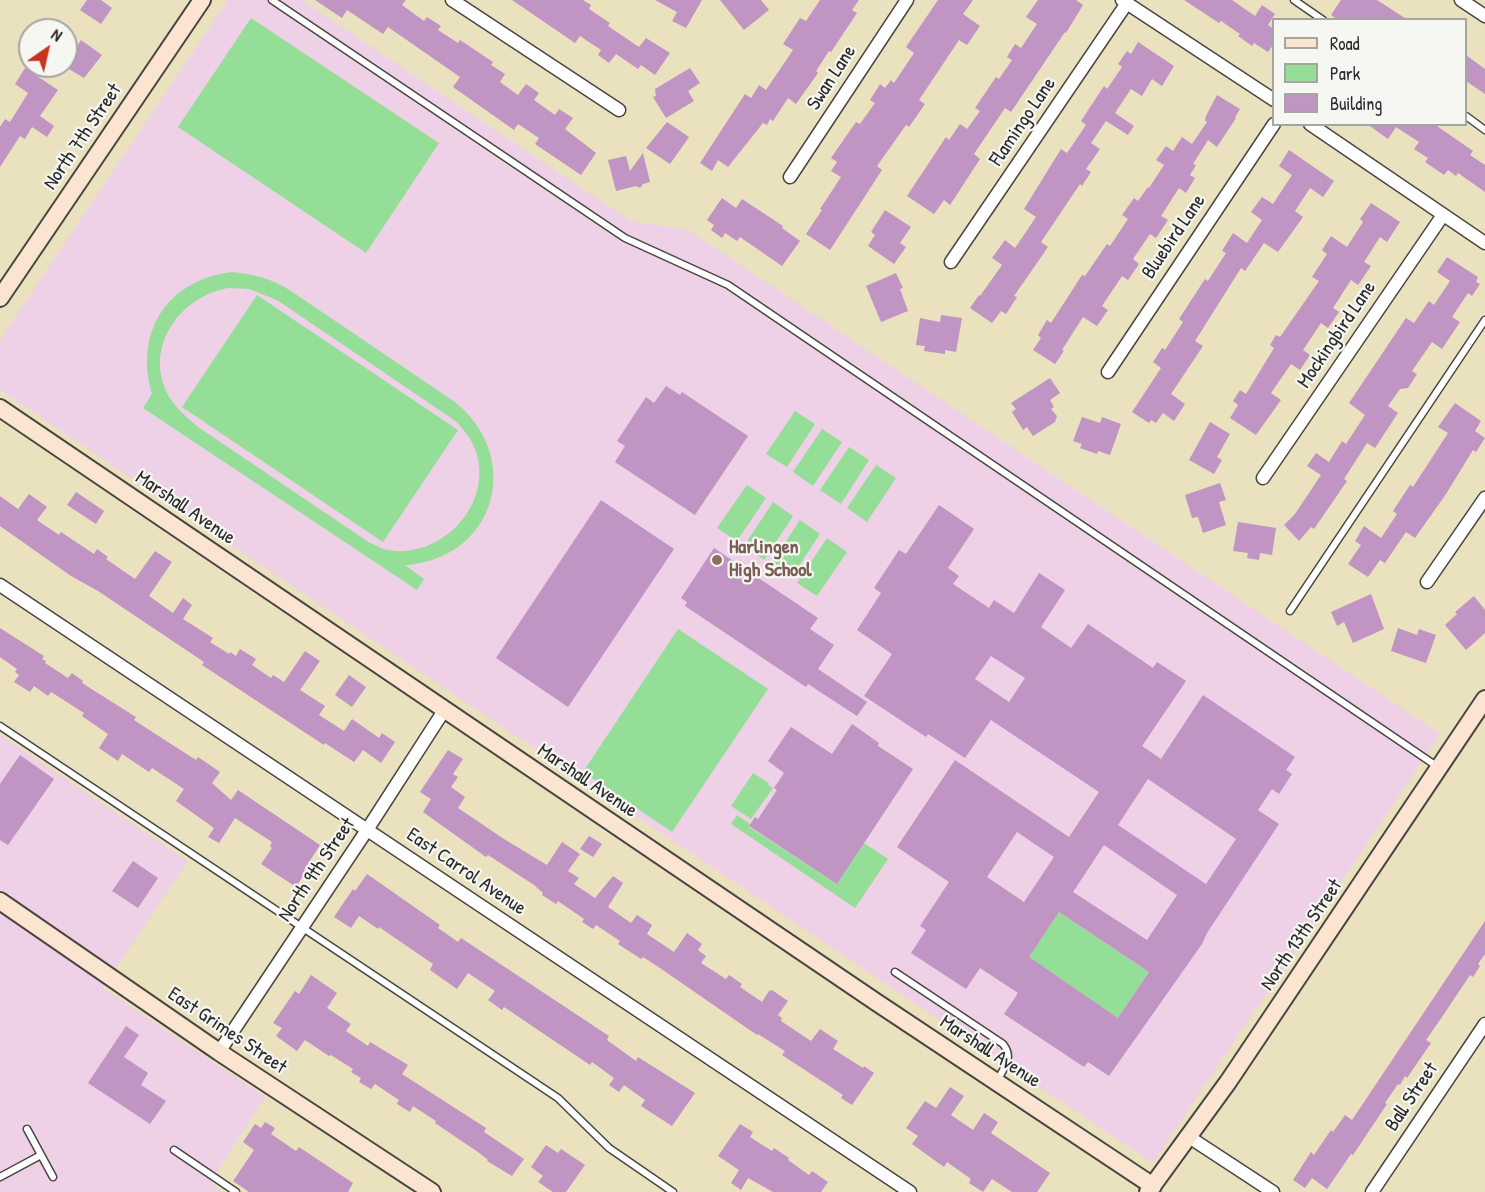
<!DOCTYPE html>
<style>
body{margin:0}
#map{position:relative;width:1485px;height:1192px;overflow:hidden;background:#eae1bf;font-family:"Patrick Hand",sans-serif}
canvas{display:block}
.legend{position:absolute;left:1272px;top:18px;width:195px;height:108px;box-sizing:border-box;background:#f6f6f2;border:2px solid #a5a5a2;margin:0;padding:8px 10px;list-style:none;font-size:18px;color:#2b2b2b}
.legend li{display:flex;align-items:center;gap:12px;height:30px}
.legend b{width:30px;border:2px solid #a5a5a2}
.north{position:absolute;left:18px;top:18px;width:60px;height:60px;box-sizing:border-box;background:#f6f6f2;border:2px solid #a5a5a2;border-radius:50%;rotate:34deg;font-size:16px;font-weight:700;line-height:24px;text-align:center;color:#2b2b2b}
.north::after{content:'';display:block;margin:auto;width:21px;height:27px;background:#c8321e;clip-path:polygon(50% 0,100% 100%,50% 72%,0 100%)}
</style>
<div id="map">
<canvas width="1485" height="1192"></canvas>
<ul class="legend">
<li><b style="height:8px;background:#fce5d0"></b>Road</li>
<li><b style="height:16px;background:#95de98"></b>Park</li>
<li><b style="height:16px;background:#c094c3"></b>Building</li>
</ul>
<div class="north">N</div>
</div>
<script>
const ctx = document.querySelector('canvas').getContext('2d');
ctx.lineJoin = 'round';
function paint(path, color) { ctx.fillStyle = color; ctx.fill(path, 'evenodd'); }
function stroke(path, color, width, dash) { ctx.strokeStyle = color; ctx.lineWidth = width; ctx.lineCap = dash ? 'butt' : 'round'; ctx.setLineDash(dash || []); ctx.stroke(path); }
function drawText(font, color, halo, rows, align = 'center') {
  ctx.font = font + ' "Patrick Hand",sans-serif'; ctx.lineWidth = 4.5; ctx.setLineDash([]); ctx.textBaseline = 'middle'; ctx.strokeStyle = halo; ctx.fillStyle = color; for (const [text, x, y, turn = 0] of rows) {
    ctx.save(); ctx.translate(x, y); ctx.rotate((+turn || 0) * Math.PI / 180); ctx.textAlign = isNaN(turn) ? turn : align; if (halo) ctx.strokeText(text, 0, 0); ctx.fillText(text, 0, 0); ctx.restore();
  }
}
const built = new Path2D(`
 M228 0H302L631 221 688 230 1440 734 1153 1163 0 390V340Z
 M0 735 188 861 103 988 265 1097 210 1183 222 1192H0Z`);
const green = new Path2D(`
 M251 18 439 143 366 253 178 127Z
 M232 272C255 274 272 279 291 291L455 402C524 458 496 559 405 565L424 579 417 590 143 408 152 394C134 332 167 280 232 272ZM228 288 249 289 277 300 457 422C464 431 471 438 475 449 495 502 443 560 387 550 382 549 376 545 370 543L198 427C189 419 179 411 172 401 140 353 177 297 228 288Z
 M257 295 458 430 383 542 182 407Z
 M795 411 815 424 787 467 766 454Z
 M822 429 842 442 813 486 793 472Z
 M849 447 869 460 841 504 820 490Z
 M876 465 896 478 867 522 847 508Z
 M747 485 766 498 737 541 717 528Z
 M773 502 793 516 764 560 744 546Z
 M800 520 820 534 791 578 771 564Z
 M827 538 847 552 817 596 797 583Z
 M678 629 768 689 672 832 583 772Z
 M753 773 769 783 768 785 773 788 751 819 731 806Z
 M737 815 750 824 749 827 837 884 864 843 888 859 855 908 731 824Z
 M1059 912 1149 972 1118 1018 1011 945 1021 930 1039 942Z`);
const building = new Path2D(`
 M87 0H101L112 8 101 24 80 10Z
 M315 0H406L402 5 424 21 427 17 441 26 438 30 458 43 460 40 493 62 491 65 505 74 500 82 518 95 526 84 539 93 534 100 555 115 559 109 573 118 565 129 596 153 581 175 535 144 539 138 518 124 514 130 453 87 460 77 388 27 383 34 347 10 342 18Z
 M512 0H583L591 5 589 9 610 23 608 26 639 47 646 38 670 53 655 75 641 65 638 69 616 54 609 63 598 55 601 50 580 36 575 43Z
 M655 0H702L686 28 672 21 677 12Z
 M720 0H761L769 10 744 30Z
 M820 0H859L852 10 857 13 831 52 829 51 816 71 818 73 796 104 788 98 773 121 770 119 767 125 763 123 728 167 718 160 712 171 700 163 745 94 751 98 759 85 766 90 793 50 783 44 800 18 806 21Z
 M938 0H973L963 14 980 26 967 45 959 40 919 100 925 104 909 127 906 125 877 166 882 170 830 250 806 234 822 210 820 209 841 177 831 171 837 162 831 158 856 122 860 124 875 103 870 100 880 84 885 88 891 80 894 83 914 53 906 47Z
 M1038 0H1076L1083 5 1066 33 1065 32 1011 112 1005 108 974 154 980 159 950 205 944 200 934 214 907 196 946 137 949 140 960 124 967 129 980 111 975 108 996 77 999 79 1012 60 1007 57 1015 44 1021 48 1037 24 1026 17Z
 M1184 0H1232L1255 16 1262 5 1275 14 1268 25 1274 29V44L1268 52 1254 43 1252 46 1238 36 1240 34 1221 21 1219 23Z
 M1341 0H1377L1408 20H1338L1331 15Z
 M81 40 102 55 84 78 69 69 71 66 66 63V42L76 48Z
 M1138 42 1174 66 1162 86 1152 79 1142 96 1131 89 1115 113 1134 126 1128 135 1106 121 1091 143 1100 149 1086 169 1091 172 1082 186 1080 184 1041 242 1048 247 1014 296 1017 297 1006 314 1001 311 992 323 970 308 979 295 980 296 1002 265 992 258 1005 240 1015 248 1036 217 1024 209 1061 149 1067 153 1086 125 1081 121 1104 86 1107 89 1122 67 1118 64 1127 51 1131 54Z
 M1466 55 1485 69V94L1466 81Z
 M25 68 58 90 40 116 54 126 47 137 32 127 25 139 20 136 0 167V127L5 119 10 122 28 93 15 84Z
 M690 68 700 83 688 91 694 101 666 118 653 97 656 96 655 89Z
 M1217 95 1240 109 1235 117 1236 118 1217 147 1208 140 1193 164 1196 165 1190 175 1195 178 1186 193 1179 188 1161 216 1168 220 1156 238 1150 234 1133 259 1139 264 1128 280 1122 276 1102 306 1108 310 1097 326 1083 317 1062 350 1064 351 1055 364 1033 350 1041 338 1038 335 1047 320 1051 323 1082 275 1085 276 1107 244 1110 246 1128 219 1122 215 1134 198 1138 201 1148 187 1149 188 1164 165 1156 160 1166 146 1173 151 1182 137 1192 144 1207 122 1205 120 1206 116Z
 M667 122 689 137 670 164 646 148Z
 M1367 124H1434L1473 151 1470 155 1485 165V192L1458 173 1456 176 1448 170 1444 175 1425 162 1428 158 1414 149 1419 142 1396 127 1388 139Z
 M1289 150 1334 181 1323 197 1310 188 1295 211 1303 217 1278 252 1264 243 1245 271 1241 268 1195 341 1203 346 1171 394 1185 404 1174 421 1163 413 1156 423 1151 420 1149 423 1132 412 1161 368 1153 362 1162 348 1165 350 1183 322 1179 319 1205 279 1208 281 1226 253 1222 251 1233 233 1247 243 1262 220 1251 212 1262 197 1273 204 1292 175 1279 166Z
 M643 153 650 182 643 184 640 188 636 186 616 191 608 160 626 156 630 171Z
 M722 198 736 208 742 199 783 226 782 228 800 241 782 266 740 237 737 241 725 233 722 238 711 230 714 225 707 220Z
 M1371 203 1400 222 1387 242 1380 237 1364 262 1371 266 1358 285 1351 280 1333 308 1339 312 1328 328 1321 323 1303 350 1310 355 1300 370 1291 364 1271 393 1281 400 1256 435 1230 418 1238 405 1233 401 1240 390 1246 394 1274 348 1270 345 1276 335 1280 337 1319 281 1312 277 1327 254 1322 250 1331 236 1347 247 1363 222 1360 219Z
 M885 210 911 227 900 243 906 247 894 264 868 246 875 235 871 232Z
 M1447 257 1478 277 1476 282 1480 284 1472 296 1468 293 1452 317 1460 322 1442 349 1432 342 1412 371 1417 374 1408 388 1400 389 1388 406 1398 413 1375 448 1367 443 1344 479 1347 481 1314 529 1311 527 1299 541 1284 525 1295 514 1321 475 1307 466 1316 453 1329 462 1342 441 1346 444 1365 415 1349 403 1406 318 1414 323 1429 301 1434 305 1450 281 1437 272Z
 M896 273 903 288 900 289 908 311 881 322 866 286Z
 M941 315 962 318 956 352 945 350V354L924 351 925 346 916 345 920 318 940 322Z
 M1050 378 1060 393 1050 400 1054 407 1051 409 1057 416 1055 422 1033 436 1027 427 1023 430 1012 412 1016 409 1011 403Z
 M666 386 680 395 682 392 748 436 695 515 615 462 625 446 617 441 646 397 654 403Z
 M1455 403 1481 421 1475 431 1485 438 1476 452 1473 450 1446 494 1415 538 1406 532 1385 563 1380 560 1368 577 1348 564 1361 545 1355 541 1364 526 1381 538 1397 514 1393 511 1410 485 1413 487 1448 433 1438 427Z
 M1082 417 1100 423 1102 417 1121 424 1110 455 1098 451 1097 454 1080 448 1082 444 1073 441Z
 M1210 422 1230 434 1217 457 1222 460 1214 474 1189 460Z
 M1220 483 1226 500 1219 502 1226 525 1203 533 1198 517 1192 518 1185 495Z
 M76 492 104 511 96 524 67 505Z
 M29 494 47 507 37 520 59 535 61 532 94 554 97 549 108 557 106 559 135 579 155 551 172 562 149 596 173 613 183 598 192 605 183 619 213 638 210 642 229 654 230 652 236 656 240 649 256 659 252 665 271 678 273 675 284 682 305 651 320 661 300 690 325 706 319 715 344 731 352 719 379 738 382 733 395 742 381 763 363 750 354 762 325 743 324 745 202 665 204 662 98 591 71 576 0 526V496L18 509Z
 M601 500 674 549 568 707 496 658Z
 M939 505 974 529 948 568 959 576 953 584 989 608 994 600 1014 613 1039 573 1065 590 1041 627 1071 648 1088 624 1153 668 1157 662 1186 681 1142 746 1161 759 1203 695 1295 757 1286 770 1292 774 1279 794 1272 789 1258 810 1279 824 1207 933 1202 944 1109 1076 1088 1062 1084 1067 1004 1014 1018 993 980 968 966 989 911 953 926 930 920 926 949 882 897 847 955 760 1069 837 1099 792 991 720 965 758 928 734 926 737 864 696 892 654 857 630 881 593 874 588 899 550 906 554ZM991 656 1025 678 1009 702 975 679ZM1148 779 1236 839 1206 884 1118 825ZM1017 832 1054 857 1024 902 987 877ZM1104 845 1177 895 1147 940 1073 892ZM1059 912 1149 972 1118 1018 1029 957Z
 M1238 522 1276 528 1272 555 1260 553 1259 560 1247 558 1248 553 1233 551Z
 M714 548 818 618 810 629 834 645 818 669 867 702 857 716 808 684 806 687 685 606 687 602 681 598Z
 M1371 594 1384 629 1353 643 1344 622 1337 626 1331 612Z
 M1474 596 1485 610V633L1466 650 1445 625 1457 614 1455 612Z
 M0 628 44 656 42 659 46 661 45 663 68 678 72 673 83 681 82 683 136 717 134 720 154 733 196 760 198 757 220 772 212 783 231 800 238 790 320 845 304 870 306 871 296 887 261 864 272 848 270 846 272 842 235 818 219 843 208 837 214 828 176 801 184 789 152 768 149 772 122 754 118 761 99 748 108 734 82 716 84 713 51 692 48 696 34 686 30 692 14 682 19 675 15 672 17 669 0 657Z
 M1398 628 1417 635 1419 629 1436 635 1426 663 1391 651Z
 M349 675 366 687 352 707 335 695Z
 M852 724 879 743 878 746 913 769 837 884 749 826 755 817 758 819 777 790 774 788 784 773 768 761 791 727 832 754Z
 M448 750 463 759 453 774 458 777 451 787 465 797 458 808 504 839 547 865 562 842 580 854 568 871 579 878 574 884 595 898 613 876 623 883 608 907 631 923 637 915 652 925 647 934 674 952 687 933 702 944 698 950 706 956 701 963 726 979 729 975 742 984 740 987 762 1002 769 991 772 990 788 1001 778 1015 782 1018 781 1021 811 1041 820 1029 838 1041 833 1049 863 1068 864 1066 874 1073 852 1105 841 1098 843 1095 782 1055 785 1051 758 1034 757 1035 657 966 643 957 641 959 618 944 620 941 596 925 593 929 582 922 584 919 558 901 556 904 542 895 543 893 534 885 488 855 486 857 423 812 431 799 420 792Z
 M20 755 54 779 8 845 0 840V784Z
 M589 836 602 844 593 857 580 849Z
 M133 861 158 878 138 908 112 891Z
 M367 874 440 925 438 928 458 942 461 938 609 1036 607 1040 636 1061 638 1057 695 1093 672 1126 641 1106 645 1100 624 1085 619 1092 609 1085 614 1078 592 1062 590 1065 504 1007 502 1010 488 1000 495 991 468 973 457 989 430 970 433 964 379 927 378 929 359 916 351 928 334 917 353 889 355 891Z
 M1485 921V954L1478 964 1480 966 1473 977 1470 975 1442 1017 1426 1040 1431 1043 1407 1078 1405 1076 1400 1085 1398 1084 1385 1103 1387 1104 1353 1155 1351 1154 1327 1189 1312 1178 1305 1188 1293 1180 1311 1152 1314 1155 1331 1130 1333 1132 1345 1115 1352 1120Z
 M311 975 337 993 327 1008 351 1024 346 1031 368 1046 370 1042 408 1065 402 1074 486 1128 484 1132 524 1159 512 1176 487 1161 488 1160 478 1152 435 1123 436 1121 413 1106 410 1112 397 1104 399 1100 375 1084 371 1089 359 1082 361 1078 351 1072 353 1069 331 1055 329 1056 305 1040 297 1051 276 1036 282 1028 273 1023 295 991 299 994Z
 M126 1026 139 1035 124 1057 148 1073 141 1085 166 1101 150 1124 88 1083Z
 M950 1087 964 1096 951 1115 973 1130 984 1113 998 1122 991 1133 1050 1173 1037 1192H1012L992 1179 983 1192 969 1183 971 1179 947 1162 944 1167 912 1144 918 1136 906 1128 925 1101 936 1108Z
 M265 1122 275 1128 271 1134 296 1151 299 1147 353 1183 348 1192H249L233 1181 254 1150 243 1142 255 1124 261 1128Z
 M740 1124 753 1132 750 1137 772 1151 774 1148 789 1158 788 1160 809 1175 812 1171 828 1182 821 1192H773L748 1178 741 1190 731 1183 739 1170 718 1156Z
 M546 1145 558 1153 561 1149 585 1165 566 1192H553L538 1182 543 1176 531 1167Z`);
const lane = new Path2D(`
 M272 0 625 238 728 285 1438 767
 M1294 0 1323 20
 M1466 116 1485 130
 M1290 611 1485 320
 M0 726 558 1098 609 1148 673 1192
 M895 972 1003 1044C1014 1058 1004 1067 997 1081
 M27 1129 53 1177
 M174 1150 236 1192
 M0 1177 41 1155`);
const street = new Path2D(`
 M452 0 619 110
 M1122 0 1274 100
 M1461 0 1485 16
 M1310 124 1485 243
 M790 177 907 0
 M951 262 1127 3
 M1108 372 1274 124
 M1263 478 1443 215
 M1427 582 1485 498
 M0 585 910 1192
 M219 1052 367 830 445 709
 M1189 1137 1273 1192
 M1372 1192 1485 1024`);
const secondary = new Path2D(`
 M0 298 202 0
 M0 408 876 1002 1153 1186
 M0 901 219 1052 432 1192
 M1148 1192 1228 1082 1485 699`);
const markers = [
 [717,560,6,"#8d6e63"]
];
const streetNames = [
 ["Swan Lane",832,78,-57],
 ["Flamingo Lane",1023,122,-56],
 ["North 7th Street",83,137,-56],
 ["Bluebird Lane",1174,237,-56],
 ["Mockingbird Lane",1337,335,-56],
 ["Marshall Avenue",185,508,34],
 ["Marshall Avenue",587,781,34],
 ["North 9th Street",317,870,-56],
 ["East Carrol Avenue",466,872,34],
 ["North 13th Street",1302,935,-56],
 ["East Grimes Street",227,1031,34],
 ["Marshall Avenue",990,1052,33],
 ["Ball Street",1412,1097,-56]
];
const educationNames = [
 ["Harlingen",729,548],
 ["High School",729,571]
];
paint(built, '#eed0e7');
paint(green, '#95de98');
paint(building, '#c094c3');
stroke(lane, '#484641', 9);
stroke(street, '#484641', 15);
stroke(secondary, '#484641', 20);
stroke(lane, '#fff', 6);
stroke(street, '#fff', 12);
stroke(secondary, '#fce5d0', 16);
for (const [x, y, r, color] of markers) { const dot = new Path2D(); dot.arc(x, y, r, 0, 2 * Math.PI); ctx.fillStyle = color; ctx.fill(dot); stroke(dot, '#f6f6f2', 2); }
drawText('20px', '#2b2b2b', '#f6f6f2', streetNames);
drawText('bold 20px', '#785e54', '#f6f6f2', educationNames, 'left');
</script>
